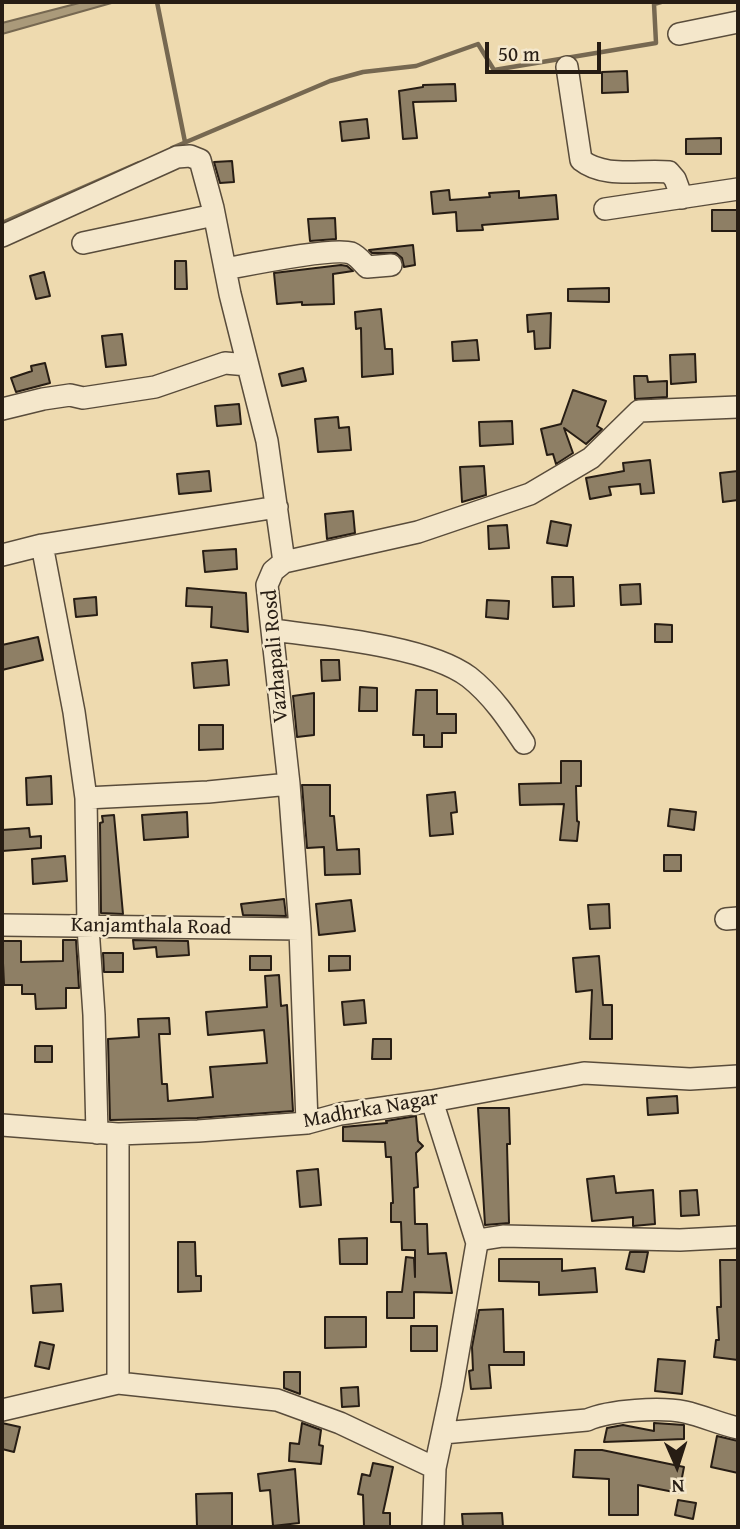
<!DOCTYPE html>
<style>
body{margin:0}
#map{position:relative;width:740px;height:1529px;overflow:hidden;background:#eedaaf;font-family:"Gentium Book Plus",serif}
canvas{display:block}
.frame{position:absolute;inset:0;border:4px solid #271d14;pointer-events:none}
.north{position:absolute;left:642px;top:1431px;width:70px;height:70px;-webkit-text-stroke:5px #f4e7cb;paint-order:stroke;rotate:177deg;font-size:19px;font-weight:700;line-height:28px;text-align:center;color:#271d14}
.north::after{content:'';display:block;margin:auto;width:24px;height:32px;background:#271d14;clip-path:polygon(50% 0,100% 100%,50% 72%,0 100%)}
.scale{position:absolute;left:485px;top:42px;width:116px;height:32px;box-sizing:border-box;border:4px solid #271d14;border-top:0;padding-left:9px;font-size:21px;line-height:24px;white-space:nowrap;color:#271d14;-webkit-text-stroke:5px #f4e7cb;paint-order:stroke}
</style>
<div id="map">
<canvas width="740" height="1529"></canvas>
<div class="frame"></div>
<div class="north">N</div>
<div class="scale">50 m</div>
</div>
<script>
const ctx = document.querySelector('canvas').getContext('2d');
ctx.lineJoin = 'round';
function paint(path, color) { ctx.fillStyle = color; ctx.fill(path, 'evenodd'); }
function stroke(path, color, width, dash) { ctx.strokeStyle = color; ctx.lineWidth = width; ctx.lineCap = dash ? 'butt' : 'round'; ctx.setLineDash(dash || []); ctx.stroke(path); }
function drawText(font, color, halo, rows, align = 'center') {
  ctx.font = font + ' "Gentium Book Plus",serif'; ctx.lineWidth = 5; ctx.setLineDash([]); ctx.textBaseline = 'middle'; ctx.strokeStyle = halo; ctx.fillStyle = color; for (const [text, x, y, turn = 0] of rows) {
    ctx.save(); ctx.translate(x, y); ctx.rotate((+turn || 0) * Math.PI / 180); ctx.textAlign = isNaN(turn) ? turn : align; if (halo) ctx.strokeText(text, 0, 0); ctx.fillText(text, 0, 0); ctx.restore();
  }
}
const water = new Path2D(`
 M83 2H115L2 34V23Z`);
const stream = new Path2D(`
 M157 2 185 142
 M172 148 330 81 363 72 416 66 478 44 494 70 656 43 654 4 661 2
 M2 223 139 163`);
const building = new Path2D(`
 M627 71 628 92 602 93V72Z
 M455 84 456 101 413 102 417 138 403 139 399 91 423 87V85Z
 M367 119 369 138 342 141 340 122Z
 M721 138V154H686V139Z
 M232 161 234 182 220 183 214 162Z
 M449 190 450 200 490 197 489 193 519 191V198L556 195 558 219 482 225 483 230 457 231 456 212 433 214 431 192Z
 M712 210H737V231H712Z
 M335 218 336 239 310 241 308 219Z
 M413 245 415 265 404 267 402 258 396 253H372L369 250Z
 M175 261H186L187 289H175Z
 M341 265 347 266 353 271 333 274 334 304 302 305V302L277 304 274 273Z
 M44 272 50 296 36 299 30 276Z
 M609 288V302L568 301V289Z
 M381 309 385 349H392L393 374 362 377 361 328 356 329 355 312Z
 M551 313 550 348 535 349 534 331 528 332 527 315Z
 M122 334 126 365 106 367 102 336Z
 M477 340 479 360 453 361 452 342Z
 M695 354 696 382 671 384 670 355Z
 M45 363 50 383 16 392 11 378 32 371 31 366Z
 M303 368 306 381 282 386 279 374Z
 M634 376H647L648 382 667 381V397L635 399Z
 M573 390 606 401 597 426 602 429 586 444 564 428 573 453 556 464 553 454 547 455 541 429 561 424Z
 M239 404 241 424 217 426 215 406Z
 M338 417 339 428 349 427 351 450 318 452 315 419Z
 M512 421 513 444 480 446 479 422Z
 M650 460 654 493 641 494 640 484 609 487 611 495 590 499 586 478 624 471 623 463Z
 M484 466 486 495 462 502 460 467Z
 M209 471 211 491 179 494 177 474Z
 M738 471V500L723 502 720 473Z
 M353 511 355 533 327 539 325 514Z
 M551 521 571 525 567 546 547 543Z
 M507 525 509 548 489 549 488 526Z
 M236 549 237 569 205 572 203 551Z
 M552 577H573L574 606 553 607Z
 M640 584 641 604 621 605 620 585Z
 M187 588 246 593 248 632 211 627 212 607 186 606Z
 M96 597 97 615 76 617 74 599Z
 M487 600 509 601 508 619 486 617Z
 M655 624 672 625V642H655Z
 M38 637 43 660 2 670V645Z
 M227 660 229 685 194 688 192 663Z
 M321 660H339L340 680 322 681Z
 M360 687 377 688V711H359Z
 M416 690H437V714H456V733H442V747H424V735H413Z
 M314 693V735L297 737 293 696Z
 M199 725H223V749L199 750Z
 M561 761H581V786H576L577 821 579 822 577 841 560 840 564 804 520 805 519 784 561 783Z
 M51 776 52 804 27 805 26 778Z
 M302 785H330V816H334L337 850 359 849 360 874 325 875 324 847 307 848Z
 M455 792 457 812 451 813 453 834 430 836 427 795Z
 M670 809 696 812 694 830 668 826Z
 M187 812 188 837 144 840 142 815Z
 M114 815 123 914 101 913 100 823 103 822 102 816Z
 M29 828 30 837 41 836V848L2 851V830Z
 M664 855H681V871H664Z
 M65 856 67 881 33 884 32 859Z
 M284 899 286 916 243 915 241 904Z
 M351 900 355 931 319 935 316 904Z
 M609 904 610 928 590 929 588 905Z
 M63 940H76L79 988H66V1008L36 1009 35 994H22V985H4L2 941H21V962L63 961Z
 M133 940 188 941 189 955 157 957 156 947 134 949Z
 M103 953H123V972H104Z
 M250 956H271V970H250Z
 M329 956H350V970L329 971Z
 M599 956 603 1005H612V1039H590L592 990 576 992 573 958Z
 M279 975 281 1006 287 1005 293 1111 197 1118 110 1120 108 1039 139 1037 138 1019 169 1018 170 1034H159L162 1084H167L168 1101 213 1097 210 1067 267 1063 264 1030 208 1035 206 1012 267 1007 265 976Z
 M364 1000 366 1023 344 1025 342 1002Z
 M373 1039H391V1059H372Z
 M35 1046H52V1062H35Z
 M677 1096 678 1113 648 1115 647 1098Z
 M478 1108H509L510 1144H507L509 1223 485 1225Z
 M416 1116 418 1141 423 1146 416 1153 418 1187 414 1188 415 1224H427L428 1254 446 1253 452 1293 414 1292V1318H387V1292H402L406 1257 414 1258 415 1277V1250H402L401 1222H391V1203H393L391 1157H386L385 1142 343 1141V1127L387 1123 386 1121Z
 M318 1169 321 1205 300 1207 297 1171Z
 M614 1176 616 1193 653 1190 655 1224 633 1226V1217L592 1221 587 1179Z
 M697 1190 699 1215 681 1216 680 1191Z
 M367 1238V1264H340L339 1239Z
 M178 1242H195L196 1276H201V1291L178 1292Z
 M630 1252H648L644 1272 626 1269Z
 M499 1259H562V1271L595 1268 597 1292 539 1295V1282L499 1281Z
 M720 1260H738V1360L714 1357 716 1340H719L717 1307H721Z
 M61 1284 63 1311 33 1313 31 1286Z
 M503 1309 504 1352H524V1365H489L491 1388 471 1389 469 1371 473 1370 472 1347 479 1310Z
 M325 1317H366V1347L325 1348Z
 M411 1326H437V1351H411Z
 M40 1342 54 1345 49 1369 35 1366Z
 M658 1359 685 1361 682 1394 655 1391Z
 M284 1372H300V1394L284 1388Z
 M358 1387 359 1406 342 1407 341 1388Z
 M2 1423 20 1427 14 1452 2 1449Z
 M302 1423 321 1430 319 1445 323 1446 321 1464 289 1461 290 1443 299 1444Z
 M654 1423 684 1425V1439L604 1442 607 1428 623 1425 654 1431Z
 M717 1436 738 1441V1473L711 1467Z
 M575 1450H602L684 1467 679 1493 638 1485V1515H609V1479L573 1477Z
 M373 1463 393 1467 383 1513H390V1527H364L363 1495 358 1494 362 1474 370 1476Z
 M295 1469 299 1523 273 1526 270 1490 260 1491 258 1474Z
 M232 1493V1526L197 1527 196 1494Z
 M678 1500 696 1503 693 1519 675 1515Z
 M502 1513 503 1527H463L462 1514Z`);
const minor = new Path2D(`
 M679 34 738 22
 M567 67 581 160C605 179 641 169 669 172L675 179 682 198
 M605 209 738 189
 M2 236 177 157 190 156 200 160 213 208 230 294 267 441 284 562
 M83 243 214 215
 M225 269C247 265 333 247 351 253 358 256 362 262 367 267L391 265
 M2 409 43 399 70 395 83 398 155 387 225 363 248 365
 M42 545 74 712 86 798 88 927 94 1015 97 1133
 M2 555 42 545 277 507
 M272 630C325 637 428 646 469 677 492 695 508 719 524 743
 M86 798 208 792 289 784
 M726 919 738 918
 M2 925 300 929
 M432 1101 477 1243
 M307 1123 300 929 289 784 267 585 273 571 284 562 418 532 530 494 591 458 639 411 738 407
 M2 1125 118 1134 198 1131 307 1123 340 1114 432 1101 584 1073 690 1079 738 1076
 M118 1383V1134
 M2 1410 118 1383 277 1400 340 1423 435 1468
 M443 1433 587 1420C610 1410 661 1407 685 1412 703 1416 720 1424 738 1428
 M433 1527 435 1468 452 1388 477 1243 484 1239 503 1236 680 1240 738 1237`);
const streetNames = [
 ["Vazhapali Rosd",276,656,-95],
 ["Kanjamthala Road",151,927,1],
 ["Madhrka Nagar",371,1110,-10]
];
paint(water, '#aa9a7a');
stroke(water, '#766851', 2);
stroke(stream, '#766851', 4.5);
paint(building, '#8e7f65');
stroke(building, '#271d14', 2);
stroke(minor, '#594c3b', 24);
stroke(minor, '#f4e7cb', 21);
drawText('21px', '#271d14', '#f4e7cb', streetNames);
</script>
